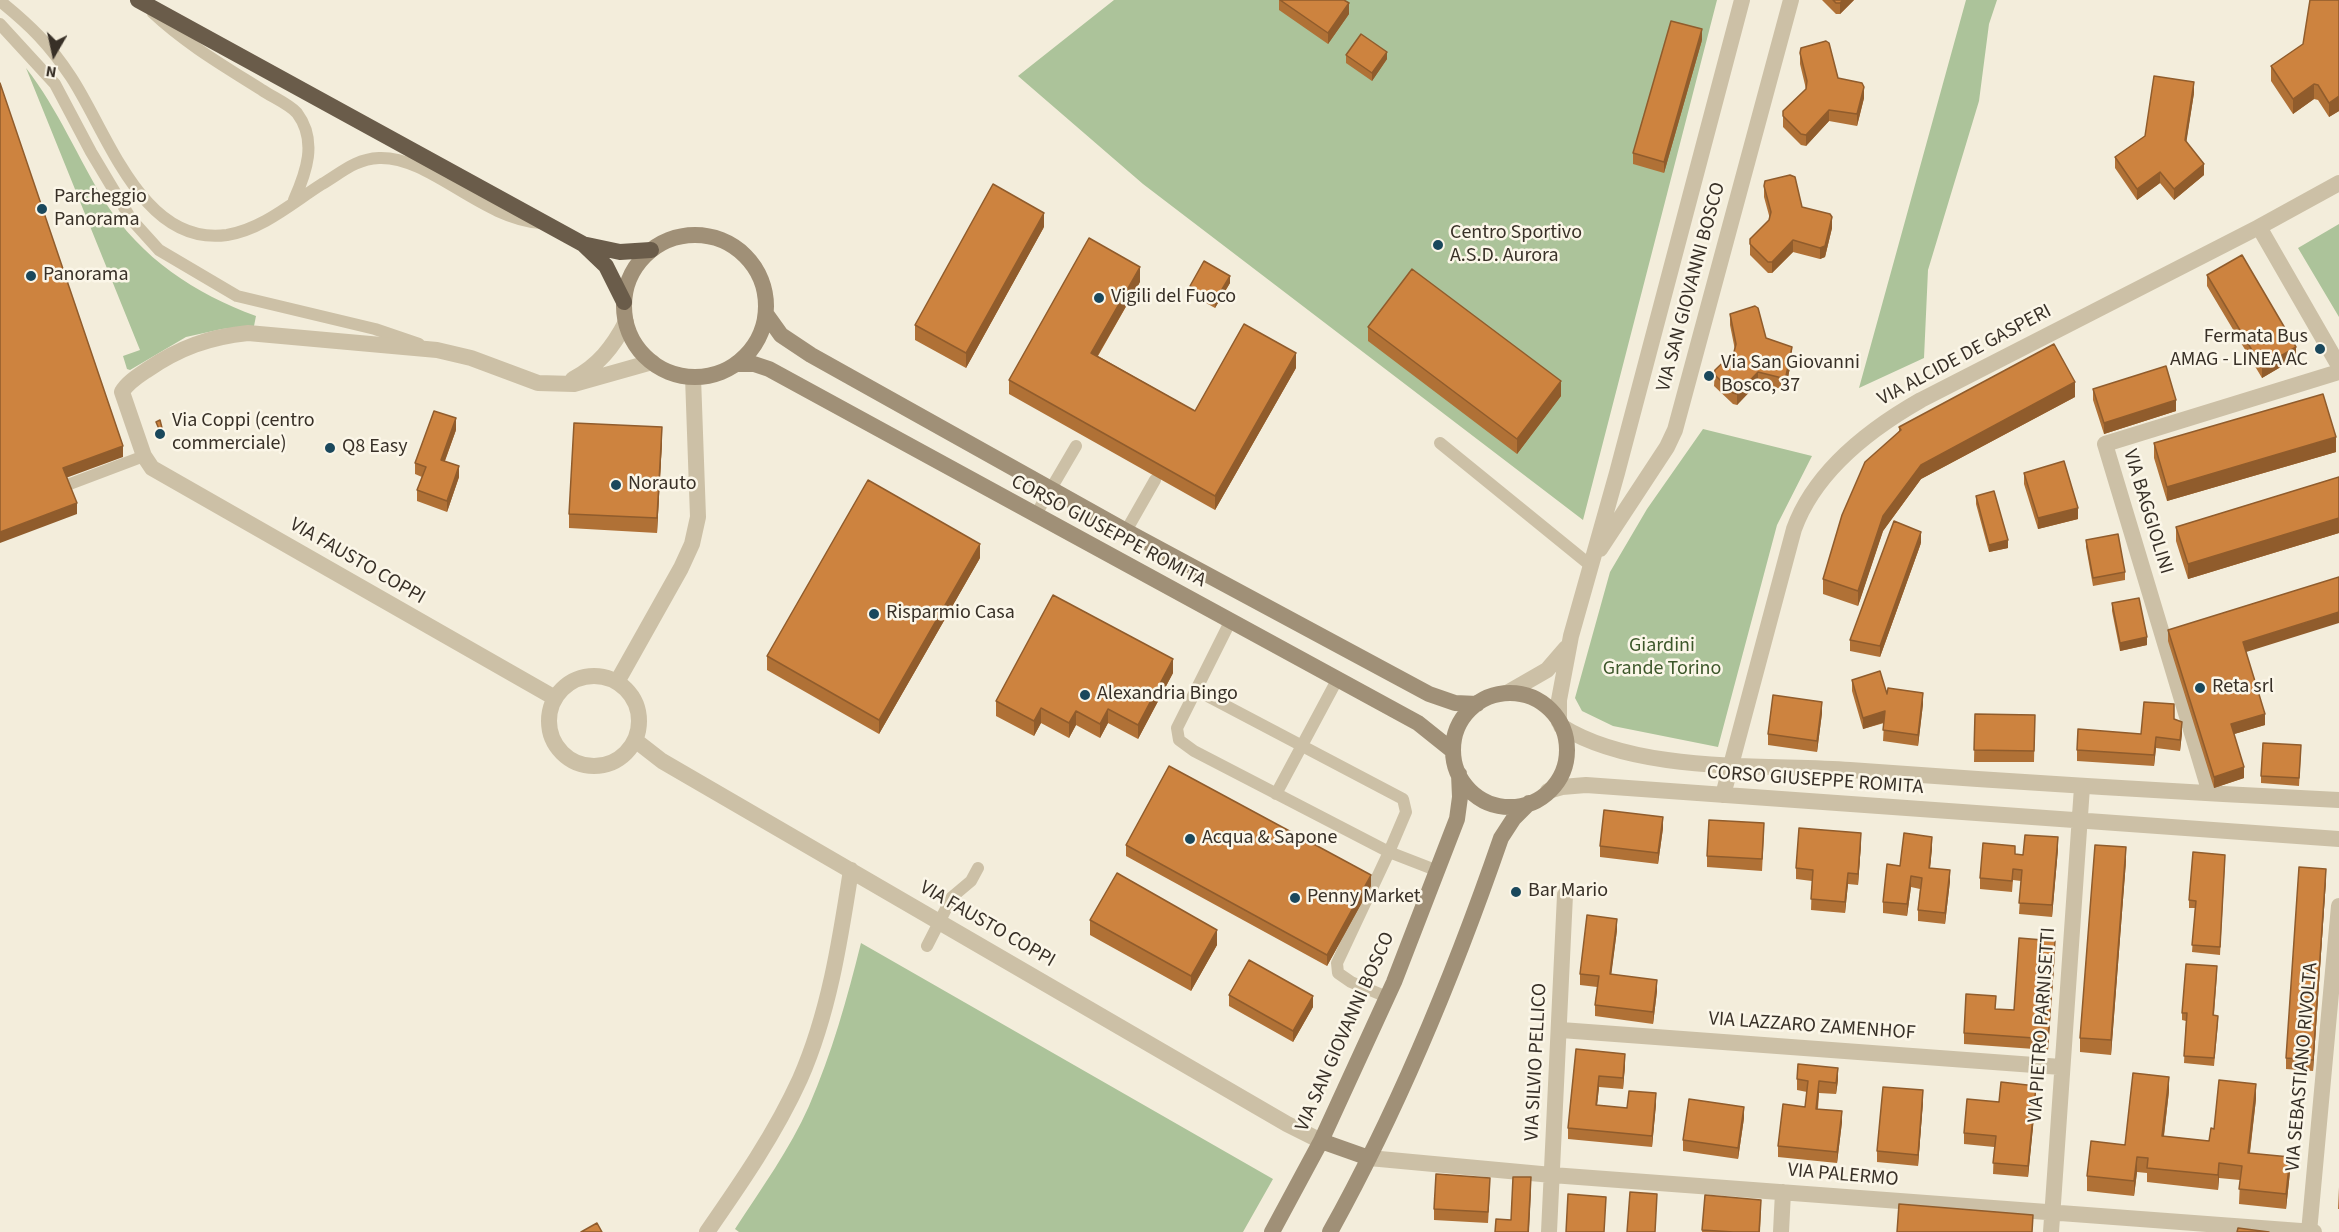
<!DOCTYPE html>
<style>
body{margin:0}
#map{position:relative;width:2339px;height:1232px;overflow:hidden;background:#f3eddb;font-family:"Source Sans 3",sans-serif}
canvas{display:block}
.north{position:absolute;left:24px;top:24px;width:60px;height:60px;-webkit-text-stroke:4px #fbf6e8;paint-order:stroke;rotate:189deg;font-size:16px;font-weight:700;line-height:24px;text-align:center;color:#383027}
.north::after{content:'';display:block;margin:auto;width:21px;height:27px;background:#383027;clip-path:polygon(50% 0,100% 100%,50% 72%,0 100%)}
</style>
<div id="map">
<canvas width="2339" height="1232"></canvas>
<div class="north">N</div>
</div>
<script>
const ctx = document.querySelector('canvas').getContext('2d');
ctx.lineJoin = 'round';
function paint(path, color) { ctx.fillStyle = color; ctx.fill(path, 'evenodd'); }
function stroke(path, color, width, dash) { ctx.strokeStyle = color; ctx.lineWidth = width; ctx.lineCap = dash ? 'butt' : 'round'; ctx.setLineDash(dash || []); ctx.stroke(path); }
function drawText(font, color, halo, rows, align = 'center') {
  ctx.font = font + ' "Source Sans 3",sans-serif'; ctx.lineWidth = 5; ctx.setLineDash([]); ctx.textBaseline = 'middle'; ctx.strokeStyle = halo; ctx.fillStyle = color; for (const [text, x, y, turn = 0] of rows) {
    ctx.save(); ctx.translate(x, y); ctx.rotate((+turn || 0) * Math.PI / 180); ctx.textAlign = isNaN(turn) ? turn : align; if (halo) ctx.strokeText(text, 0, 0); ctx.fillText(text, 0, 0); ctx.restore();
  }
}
const green = new Path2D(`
 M1114 0H1717L1583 520 1143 184 1018 76Z
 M1966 0H1997L1989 24 1979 101 1928 270 1924 358 1859 388Z
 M26 68C58 109 78 158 105 202 141 258 195 294 256 316L254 326 222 329 186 337 130 370 127 369 123 356 140 350Z
 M2339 224V317L2298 248Z
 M1703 429 1812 456 1777 525 1718 747 1613 726 1582 711 1575 698 1610 572 1647 509Z
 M861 943 1273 1179 1243 1232H739L735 1229C761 1189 790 1149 809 1106 832 1053 847 999 861 943Z`);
const service = new Path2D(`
 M0 1C31 26 49 44 71 77 108 133 142 247 227 235 263 229 292 203 322 184 341 173 355 159 379 158 430 156 481 219 541 223
 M153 13C186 44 224 66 262 90 272 97 289 104 297 113 318 141 306 173 294 200
 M0 24 55 84 91 152 131 219 159 250 237 296 375 329 419 344
 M1440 443 1590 565
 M54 490 144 456
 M1035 516 1076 446
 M1126 531 1155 480
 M1230 622 1177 728 1179 740 1194 751 1389 852 1337 963 1338 973 1351 982 1387 997
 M1196 690 1403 799 1406 812 1389 852 1438 871
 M1276 794 1337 680
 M927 946 952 897 971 881 978 868`);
const minor = new Path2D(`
 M2259 227 2339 366
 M573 379C598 366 613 347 626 322
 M1600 549 1667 447 1675 430 1791 0
 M549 721a45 45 0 1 1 90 0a45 45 0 1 1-90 0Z
 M617 682 681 568 692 544 698 517 693 377
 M1507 693 1547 670 1566 648
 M555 698 152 468 144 456 122 392C127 383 138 376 147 370 179 348 209 337 248 333L437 350 471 358 538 383 574 384 652 362
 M1559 722V700L1571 636 1617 473 1742 0
 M1561 726C1637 774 1763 764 1850 770 2013 782 2176 792 2339 800
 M635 740 662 761 1287 1124 1321 1141
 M1548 791 1562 787 1586 785 2339 839
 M2210 793 2105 444 2339 372
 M1723 795 1794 529C1815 471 1870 429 1921 400L2259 227 2339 183
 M1561 1030 2061 1067
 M1369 1158 1552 1175 2314 1232
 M707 1232C741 1183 775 1134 800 1079 829 1013 840 941 851 870
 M1549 1232 1565 895
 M1781 1232 1783 1192
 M2051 1232 2082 787
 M2309 1232 2339 906`);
const secondary = new Path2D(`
 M624 306a71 71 0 1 1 142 0a71 71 0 1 1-142 0Z
 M766 314 781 335 811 355 1126 531 1429 694 1455 703 1477 704
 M736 364H754L769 369 1418 723 1453 751
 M1453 750a57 57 0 1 1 114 0a57 57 0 1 1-114 0Z
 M1321 1141 1369 1158
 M1272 1232 1321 1141 1394 982 1457 819 1460 797 1459 774
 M1330 1232C1400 1106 1454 974 1501 838L1514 818 1529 803`);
const trunk = new Path2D(`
 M138 0 583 244 606 266 624 302
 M587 245 620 252 651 250`);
const wall = new Path2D(`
 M1279 0H1344L1349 14 1328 44 1279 10Z
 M1822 0H1854L1840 14H1836Z
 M2339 0V111L2329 117 2318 100 2314 99 2293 114 2271 81V66L2303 44Z
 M1702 40 1664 173 1633 164V153Z
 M1800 53 1838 78 1864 98 1857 126 1829 121 1806 146 1801 145 1783 127V111L1806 89 1800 64Z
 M1346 55 1387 59 1372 81 1346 63Z
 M2194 93 2186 142 2204 175 2174 200 2160 183 2137 200 2115 168V157L2145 136Z
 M1764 186 1802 207 1832 228 1825 257 1820 259 1793 252 1772 273H1768L1750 255V239L1770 219 1764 197Z
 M1044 227 966 368 915 340V325Z
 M2207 275 2296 358 2262 378 2207 286Z
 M1140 282 1098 356 1195 411 1296 368 1215 510 1009 394V380Z
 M1230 283 1215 308 1190 294V286Z
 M1730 314 1766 338 1792 358 1786 387 1782 389 1758 383 1737 405 1733 404 1714 386 1715 370 1734 352 1735 350 1730 325Z
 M1368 327 1561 396 1517 454 1368 341Z
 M2093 389 2176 411 2104 434 2093 400Z
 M2075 397 1921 479 1883 531 1858 606 1823 594V579L1899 431V427Z
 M456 430 445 461 459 477 447 512 417 501V490L422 477 415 474V463Z
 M662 442 657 533 569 528V514Z
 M2154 443 2336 452 2167 501 2154 458Z
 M2024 473 2078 519 2038 529 2024 484Z
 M2339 477V533L2188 579 2176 541V527Z
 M1976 496 2008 548 1989 552 1976 504Z
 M2086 540 2125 572V580L2093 586 2086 547Z
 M1921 543 1880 657 1850 651V640Z
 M980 558 879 734 767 670V656Z
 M2112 603 2147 645 2120 651 2112 611Z
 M2168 630 2246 652 2265 725 2234 734 2244 778 2214 788 2168 641Z
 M1173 673 1138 739 1108 723 1100 738 1076 725 1069 738 1041 723 1034 736 996 716V701Z
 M1852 680 1887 694 1923 704 1918 746 1883 741 1884 723 1863 729 1852 691Z
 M1822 713 1817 752 1768 745V734Z
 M1975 714 2035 715 2034 762H1974Z
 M2174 719 2182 733 2180 751 2156 748 2154 766 2077 761V750L2141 734Z
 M2301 752 2299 786 2261 783V776Z
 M1663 828 1658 864 1600 857V846Z
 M1764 834 1762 871 1707 867V856Z
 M1861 844 1858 885 1848 884 1845 913 1811 910 1812 881 1796 879V868Z
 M1126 845 1371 886 1327 966 1126 856Z
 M1932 848 1930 868 1950 881 1945 924 1918 921V910L1920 889 1911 887 1907 916 1883 913V902L1900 866Z
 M2058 849 2052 917 2019 914 2021 881 2013 880 2012 892 1980 889V878L2015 854 2023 855Z
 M2126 861 2111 1055 2080 1052V1038Z
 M2225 862 2220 955 2192 952 2195 908H2189V900Z
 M2326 880 2313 1071 2286 1069V1058Z
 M1090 920 1217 945 1191 991 1090 935Z
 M1617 930 1611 974 1657 991 1653 1024 1595 1016V1005L1597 987 1580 985V974Z
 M2055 952 2048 1050 1964 1044V1033L1996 1009 2014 1010Z
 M2217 974 2214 1015 2218 1023 2214 1066 2184 1063 2186 1021 2182 1020V1013Z
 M1229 995 1313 1007 1293 1042 1229 1006Z
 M1576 1049 1625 1065 1623 1089 1599 1087 1597 1105 1627 1108 1656 1104 1652 1147 1568 1139V1128Z
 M1797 1079 1838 1080 1836 1094 1819 1093 1818 1109 1842 1122 1837 1163 1778 1157V1146L1805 1107 1807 1092 1797 1090Z
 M2169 1091 2164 1136 2209 1141 2214 1129 2256 1099 2250 1153 2290 1172 2286 1209 2239 1204 2240 1180 2219 1178 2218 1190 2147 1182V1173L2137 1172 2134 1196 2087 1191V1176L2125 1145Z
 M2036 1097 2028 1177 1993 1174 1994 1147 1964 1144V1133L1999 1102Z
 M1923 1102 1918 1166 1877 1162V1151Z
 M1744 1118 1738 1159 1683 1151V1140Z
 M2339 1187V1209H2338Z
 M1490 1189 1488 1223 1434 1220V1209Z
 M1705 1195 1761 1211 1760 1232H1702Z`);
const shadedWall = new Path2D(`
 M1843 0H1854L1840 14V3Z
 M1349 3V14L1328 44V33Z
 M1702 29V40L1664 173V162Z
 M1387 52V59L1372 81V73Z
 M2194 82V93L2185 151V140Z
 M2314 84V99L2293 114V99Z
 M1864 87V98L1857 126V114Z
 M2339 96V111L2329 117V103Z
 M1829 110V121L1806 146V135Z
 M2204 164V175L2174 200V189Z
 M2160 172V183L2137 200V189Z
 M1044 213V227L966 368V353Z
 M1832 217V228L1825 257 1820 259V248Z
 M1793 240V252L1772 273V262Z
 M1140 267V282L1091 367V353Z
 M1230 276V283L1215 308V301Z
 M1792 347V358L1786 387 1782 389V378Z
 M2296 347V358L2262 378V367Z
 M1296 353V368L1215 510V496Z
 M1758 372V383L1737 405V394Z
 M1561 381V396L1517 454V439Z
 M2075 382V397L1921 479 1883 531 1858 606V591L1883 516 1921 465Z
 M2176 400V411L2104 434V423Z
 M456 418V430L441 471V460Z
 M662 427V442L657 533V518Z
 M162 428V432L159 433V429Z
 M2336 437V452L2167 501V487Z
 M123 446V457L63 479V468Z
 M459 466V477L447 512V501Z
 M77 503V514L0 543V532Z
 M2078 508V519L2038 529V518Z
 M2339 518V533L2188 579V564Z
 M1921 532V543L1880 657V646Z
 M2008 540V548L1989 552V545Z
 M980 544V558L879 734V720Z
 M2339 612V623L2243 653V642Z
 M2147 637V645L2120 651V643Z
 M1173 659V673L1138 739V725Z
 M1923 693V704L1918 746V735Z
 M1822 702V713L1817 752V741Z
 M1041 708V723L1034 736V721Z
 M1108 709V723L1100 738V724Z
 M1076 711V725L1069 738V723Z
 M1885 711V722L1863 729V718Z
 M2265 714V725L2231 735V724Z
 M2182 722V733L2180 751V740Z
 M2156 737V748L2154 766V755Z
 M2244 767V778L2214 788V777Z
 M1663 817V828L1658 864V853Z
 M1861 833V844L1858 885V874Z
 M1932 837V848L1929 879V868Z
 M2058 837V849L2052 917V905Z
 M2126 847V861L2111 1055V1040Z
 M2326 869V880L2313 1071V1060Z
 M1950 870V881L1945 924V913Z
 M1848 873V884L1845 913V902Z
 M1371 875V886L1327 966V955Z
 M1911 876V887L1907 916V904Z
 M1617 919V930L1610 985V974Z
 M1217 930V945L1191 991V976Z
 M2055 941V952L2048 1050V1039Z
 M1657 980V991L1653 1024V1012Z
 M1313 996V1007L1293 1042V1031Z
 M1625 1054V1065L1623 1089V1078Z
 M1838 1068V1080L1836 1094V1083Z
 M1599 1076V1087L1596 1116V1105Z
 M2169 1077V1091L2162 1151V1136Z
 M1819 1081V1093L1816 1120V1109Z
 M2256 1084V1099L2248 1167V1153Z
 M2036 1086V1097L2028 1177V1166Z
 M1923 1090V1102L1918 1166V1155Z
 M1656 1093V1104L1652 1147V1136Z
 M1744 1107V1118L1738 1159V1148Z
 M1842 1111V1122L1837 1163V1152Z
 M2137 1157V1172L2134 1196V1181Z
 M2290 1157V1172L2286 1209V1194Z
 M2219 1163V1178L2218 1190V1175Z
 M1531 1177V1192L1529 1232H1528Z`);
const building = new Path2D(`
 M1280 0H1344L1349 3 1328 33Z
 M1833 0H1843L1840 3H1836Z
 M2310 0H2339V96L2329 103 2318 85 2314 84 2293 99 2271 66 2303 44Z
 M1671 21 1702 29 1664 162 1633 153Z
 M1361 34 1387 52 1372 73 1346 55Z
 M1826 41 1829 43 1838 78 1862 83 1864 87 1857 114 1829 110 1806 135 1801 134 1783 116V111L1806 89 1807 81 1800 53 1801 48Z
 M2154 76 2194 82 2185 140 2204 164 2174 189 2160 172 2137 189 2115 157 2145 136Z
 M0 83 123 446 63 468 77 503 0 532Z
 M1790 175 1795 177 1802 207 1830 214 1832 217 1825 246 1820 248 1793 240 1772 262H1768L1750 244V239L1769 220 1771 212 1764 186 1765 181Z
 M993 184 1044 213 966 353 915 325Z
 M1089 238 1140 267 1091 353 1195 411 1244 324 1296 353 1215 496 1009 380Z
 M2242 255 2296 347 2262 367 2207 275Z
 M1204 261 1230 276 1215 301 1190 286Z
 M1412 269 1561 381 1517 439 1368 327Z
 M1755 306 1758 308 1766 338 1792 347 1786 376 1782 378 1758 372 1737 394 1733 393 1714 374 1715 370 1734 352 1736 344 1730 314Z
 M2054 344 2075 382 1921 465 1883 516 1858 591 1823 579 1842 515 1865 462 1901 430 1899 427Z
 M2166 366 2176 400 2104 423 2093 389Z
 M2323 394 2336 437 2167 487 2154 443Z
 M434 411 456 418 441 460 459 466 447 501 417 490 426 467 415 463Z
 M160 420 162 428 159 429 156 422Z
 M574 423 662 427 657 518 569 514Z
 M2064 461 2078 508 2038 518 2024 473Z
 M2339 477V518L2188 564 2176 527Z
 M868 480 980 544 879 720 767 656Z
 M1994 491 2008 540 1989 545 1976 496Z
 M1894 521 1921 532 1880 646 1850 640Z
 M2118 534 2125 572 2093 578 2086 540Z
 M2339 577V612L2243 642 2265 714 2231 724 2244 767 2214 777 2168 630Z
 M1053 595 1173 659 1138 725 1108 709 1100 724 1076 711 1069 723 1041 708 1034 721 996 701Z
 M2139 598 2147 637 2120 643 2112 603Z
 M1880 671 1887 694 1888 688 1923 693 1918 735 1883 730 1885 711 1863 718 1852 680Z
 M1773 695 1822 702 1817 741 1768 734Z
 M2144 702 2174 704V719L2182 722 2180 740 2156 737 2154 755 2077 750 2078 729 2141 734Z
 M1975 714 2035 715 2034 751 1974 750Z
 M2263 743 2301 745 2299 778 2261 776Z
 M1169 766 1371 875 1327 955 1126 845Z
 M1604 810 1663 817 1658 853 1600 846Z
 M1709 820 1764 823 1762 859 1707 856Z
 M1799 828 1861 833 1858 874 1848 873 1845 902 1811 899 1813 870 1796 868Z
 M1904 833 1932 837 1929 868 1950 870 1945 913 1918 910 1922 878 1911 876 1907 904 1883 902 1887 864 1900 866Z
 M2025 835 2058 837 2052 905 2019 903 2022 870 2013 869 2012 881 1980 878 1983 843 2015 846V854L2023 855Z
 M2095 845 2126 847 2111 1040 2080 1038Z
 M2193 852 2225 855 2220 947 2192 945 2196 901 2189 900Z
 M2299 867 2326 869 2313 1060 2286 1058Z
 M1117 873 1217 930 1191 976 1090 920Z
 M1587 915 1617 919 1610 974 1657 980 1653 1012 1595 1005 1599 976 1580 974Z
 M2019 938 2055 941 2048 1039 1964 1033 1966 994 1996 996 1995 1009 2014 1010Z
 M1249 960 1313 996 1293 1031 1229 995Z
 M2186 964 2217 966 2213 1015 2218 1016 2214 1058 2184 1056 2187 1013H2182Z
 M1576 1049 1625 1054 1623 1078 1599 1076 1596 1105 1627 1108 1629 1091 1656 1093 1652 1136 1568 1128Z
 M1798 1064 1838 1068 1836 1083 1819 1081 1816 1109 1842 1111 1837 1152 1778 1146 1783 1104 1805 1107 1808 1081 1797 1079Z
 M2133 1073 2169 1077 2162 1136 2209 1141 2211 1128 2214 1129 2219 1080 2256 1084 2248 1153 2290 1157 2286 1194 2239 1189 2242 1166 2219 1163 2218 1175 2147 1168 2148 1158 2137 1157 2134 1181 2087 1176 2091 1141 2125 1145Z
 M2001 1082 2036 1086 2028 1166 1993 1163 1996 1136 1964 1133 1967 1099 1999 1102Z
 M1883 1087 1923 1090 1918 1155 1877 1151Z
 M1689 1099 1744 1107 1738 1148 1683 1140Z
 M1436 1174 1490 1178 1488 1212 1434 1209Z
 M1513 1177H1531L1528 1232H1495L1496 1219 1511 1220Z
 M1630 1192 1657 1194 1655 1232H1627Z
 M1568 1194 1606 1197 1604 1232H1566Z
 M1705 1195 1761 1200 1759 1232H1733L1702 1230Z
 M1899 1204 2033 1215 2032 1232H1897Z
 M597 1223 602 1232H581Z
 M2238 1228 2269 1232H2237Z`);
const markers = [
 [42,209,6,"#1a485c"],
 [1438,245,6,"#1a485c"],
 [31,276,6,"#1a485c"],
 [1099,298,6,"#1a485c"],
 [2320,349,6,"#1a485c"],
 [1709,376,6,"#1a485c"],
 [160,434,6,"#1a485c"],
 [330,448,6,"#1a485c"],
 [616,485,6,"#1a485c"],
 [874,614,6,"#1a485c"],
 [2200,688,6,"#1a485c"],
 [1085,695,6,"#1a485c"],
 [1190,839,6,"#1a485c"],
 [1516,892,6,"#1a485c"],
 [1295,898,6,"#1a485c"]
];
const poiNames = [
 ["Parcheggio",54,198],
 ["Panorama",54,221],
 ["Centro Sportivo",1450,234],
 ["A.S.D. Aurora",1450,257],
 ["Panorama",43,276],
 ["Vigili del Fuoco",1111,298],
 ["Fermata Bus",2308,338,"right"],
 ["AMAG - LINEA AC",2308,361,"right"],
 ["Via San Giovanni",1721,364],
 ["Bosco, 37",1721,387],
 ["Via Coppi (centro",172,422],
 ["commerciale)",172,445],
 ["Q8 Easy",342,448],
 ["Norauto",628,485],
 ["Risparmio Casa",886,614],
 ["Reta srl",2212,688],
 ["Alexandria Bingo",1097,695],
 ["Acqua & Sapone",1202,839],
 ["Bar Mario",1528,892],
 ["Penny Market",1307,898]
];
const streetNames = [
 ["VIA SAN GIOVANNI BOSCO",1692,287,-75],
 ["VIA ALCIDE DE GASPERI",1965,356,-28],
 ["VIA BAGGIOLINI",2147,512,73],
 ["CORSO GIUSEPPE ROMITA",1108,532,28],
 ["VIA FAUSTO COPPI",357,562,30],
 ["CORSO GIUSEPPE ROMITA",1815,781,4],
 ["VIA FAUSTO COPPI",987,925,30],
 ["VIA PIETRO PARNISETTI",2043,1025,-86],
 ["VIA LAZZARO ZAMENHOF",1812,1027,4],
 ["VIA SAN GIOVANNI BOSCO",1346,1032,-66],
 ["VIA SILVIO PELLICO",1537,1062,-87],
 ["VIA SEBASTIANO RIVOLTA",2303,1067,-85],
 ["VIA PALERMO",1843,1176,5]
];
const parkNames = [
 ["Giardini",1662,647],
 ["Grande Torino",1662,670]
];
paint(green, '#acc39a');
stroke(service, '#ccc0a6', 12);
stroke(minor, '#ccc0a6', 16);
stroke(secondary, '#a09077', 16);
stroke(trunk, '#6a5c4a', 16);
paint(wall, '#b07136');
paint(shadedWall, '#905c2c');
paint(building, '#cd833f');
stroke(building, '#905c2c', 1.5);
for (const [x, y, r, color] of markers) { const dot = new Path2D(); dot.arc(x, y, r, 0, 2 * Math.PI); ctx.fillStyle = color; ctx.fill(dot); stroke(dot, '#fbf6e8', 2); }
drawText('20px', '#383027', '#fbf6e8', poiNames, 'left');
drawText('20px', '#383027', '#fbf6e8', streetNames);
drawText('20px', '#3c572a', '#fbf6e8', parkNames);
</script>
